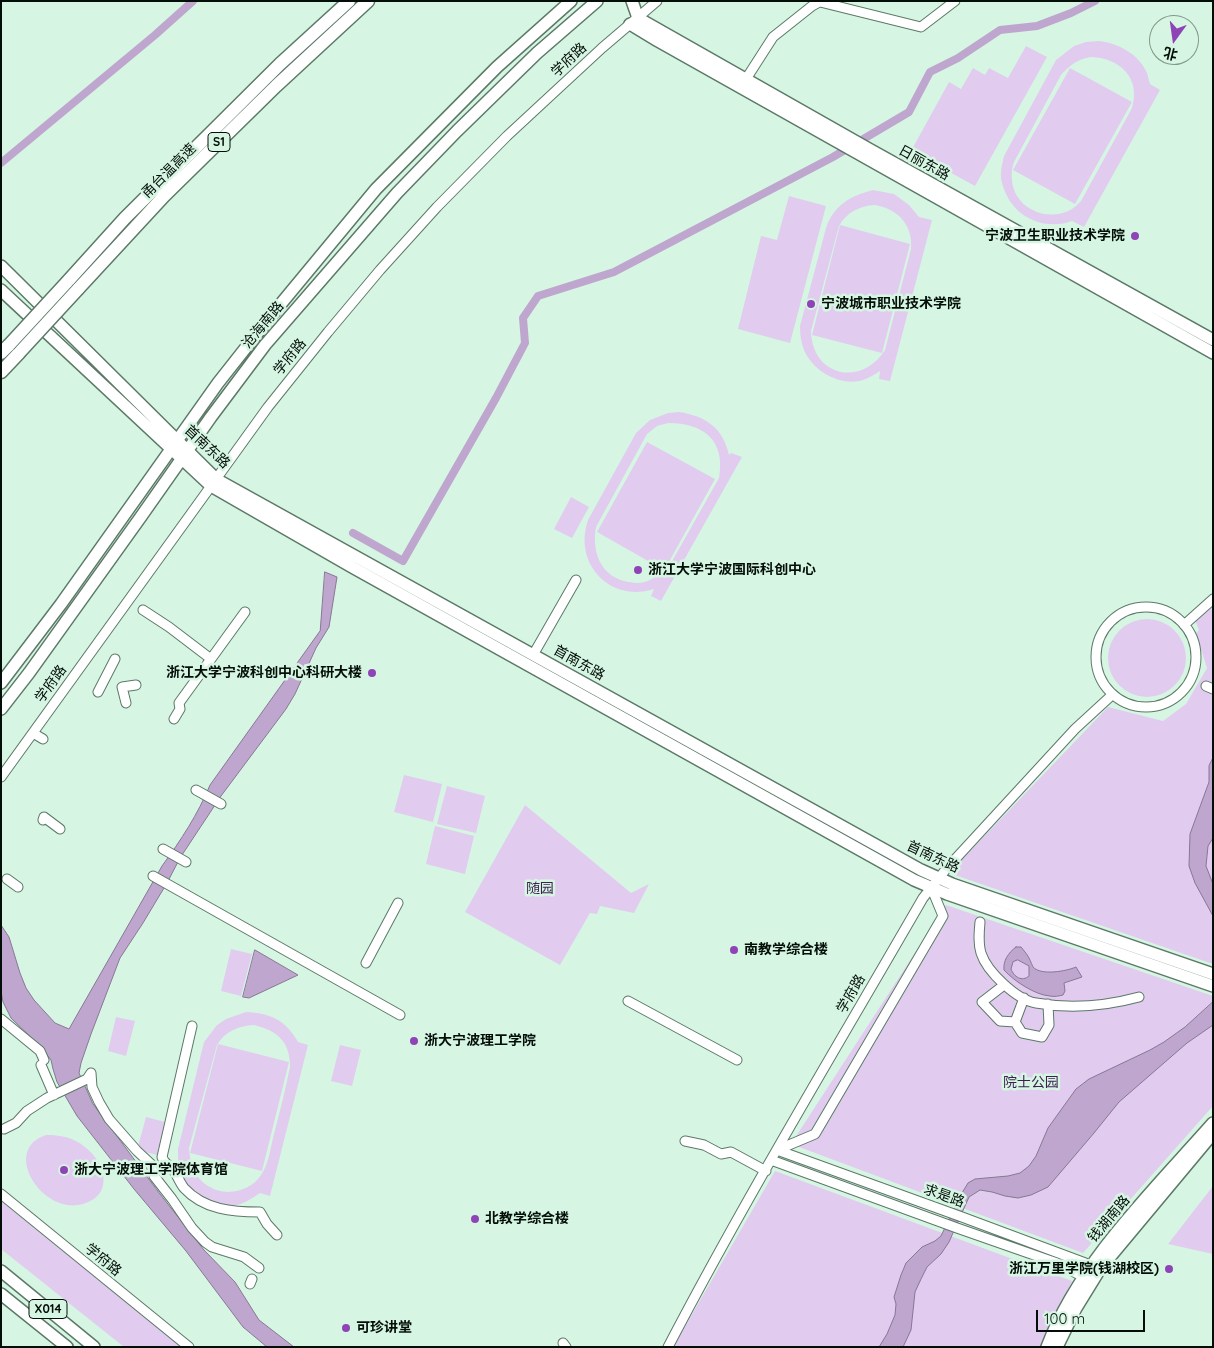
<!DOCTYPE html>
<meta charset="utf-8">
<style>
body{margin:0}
#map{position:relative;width:1214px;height:1348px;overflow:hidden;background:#d6f6e3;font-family:Quicksand,"Noto Sans SC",sans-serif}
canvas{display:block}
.frame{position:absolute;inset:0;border:2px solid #040e08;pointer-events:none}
.north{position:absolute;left:1149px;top:15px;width:50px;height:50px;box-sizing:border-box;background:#d6f6e3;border:1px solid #82998b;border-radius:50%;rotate:194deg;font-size:14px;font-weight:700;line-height:20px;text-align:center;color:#040e08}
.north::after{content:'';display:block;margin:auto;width:18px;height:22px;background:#8e44b6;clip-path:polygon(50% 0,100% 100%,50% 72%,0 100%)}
.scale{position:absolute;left:1036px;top:1310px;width:109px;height:22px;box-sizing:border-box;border:2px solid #040e08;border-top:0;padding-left:6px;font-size:15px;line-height:18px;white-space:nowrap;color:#040e08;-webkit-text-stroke:4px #d6f6e3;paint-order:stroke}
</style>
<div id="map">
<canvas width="1214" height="1348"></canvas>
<div class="frame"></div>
<div class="north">北</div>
<div class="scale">100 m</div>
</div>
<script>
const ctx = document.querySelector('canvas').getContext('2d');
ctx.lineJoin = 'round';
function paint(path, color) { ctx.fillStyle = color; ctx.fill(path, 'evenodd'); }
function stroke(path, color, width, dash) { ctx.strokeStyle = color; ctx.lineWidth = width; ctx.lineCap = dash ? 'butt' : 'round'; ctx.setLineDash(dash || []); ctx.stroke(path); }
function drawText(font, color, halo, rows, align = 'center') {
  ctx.font = font + ' Quicksand,"Noto Sans SC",sans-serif'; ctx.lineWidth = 5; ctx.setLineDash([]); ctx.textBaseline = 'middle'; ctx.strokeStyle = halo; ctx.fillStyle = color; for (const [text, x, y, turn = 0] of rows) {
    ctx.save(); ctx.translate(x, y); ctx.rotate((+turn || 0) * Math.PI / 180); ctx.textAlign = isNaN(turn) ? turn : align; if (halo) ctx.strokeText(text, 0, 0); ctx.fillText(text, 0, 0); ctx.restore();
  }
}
const green = new Path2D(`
 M1099 41C1118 43 1139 54 1147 73 1148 76 1149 81 1150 84L1160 90 1084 227 1072 221C1047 230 1018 220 1006 194 1003 187 1000 179 1001 172 1001 167 1003 161 1004 156L1056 60 1074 46 1086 42ZM1091 57C1120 58 1141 78 1132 108L1081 201C1078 204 1075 207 1072 209 1048 223 1015 209 1012 181 1011 174 1012 168 1014 162L1061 75C1070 65 1078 59 1091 57Z
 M1026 46 1047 57 975 186 911 151 949 82 961 89 973 68 985 75 989 68 1008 78Z
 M1070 68 1132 102 1075 204 1013 170Z
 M873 190 894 194 909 205 919 217 932 220 890 381 879 379 880 371C875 374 869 378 863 380 840 387 813 371 804 350 801 342 800 335 800 326L826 228C834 205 850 196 873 190ZM875 205C898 209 913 225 911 249L885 350C862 387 812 377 811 331L839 226C847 212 859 206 875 205Z
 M789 196 826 206 790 343 738 329 761 236 777 240Z
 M840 225 910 244 882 353 812 335Z
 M679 412C706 416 723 428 729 455L731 453 742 457 661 601 651 596 654 589C610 603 573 564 588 520L636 433 650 420 668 413ZM668 423C703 423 726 440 719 478L671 563 665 569 715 479 647 442 597 532 664 570C659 574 654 578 648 581 640 584 632 583 624 581 599 574 592 550 596 527L647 434 657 426Z
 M571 497 589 507 572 538 554 529Z
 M1213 605V964L949 873 1108 707 1163 721 1186 704 1207 668 1196 633 1199 630 1195 620Z
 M1108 658a39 39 0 1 1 78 0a39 39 0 1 1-78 0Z
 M404 775 442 784 433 822 394 812Z
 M447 786 485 796 476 833 437 824Z
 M525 805 631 893 649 884 634 913 600 906 597 914 590 913 560 965 465 912Z
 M435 826 474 836 465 874 426 864Z
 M946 905 1213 996V1106L1083 1253 791 1144Z
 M231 949 252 954 241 996 221 991Z
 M246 1012C270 1013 286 1020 298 1042L308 1045 270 1196 260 1193C251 1199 242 1205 232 1206 213 1207 185 1191 180 1172 178 1165 178 1156 178 1149L204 1042 217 1025 226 1019ZM254 1025C278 1031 290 1042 290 1067 285 1091 279 1115 273 1138 270 1151 268 1165 261 1175 251 1191 226 1197 210 1187 195 1179 190 1164 189 1148L217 1045C225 1031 239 1026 254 1025Z
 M116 1017 135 1021 126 1056 108 1051Z
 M218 1044 289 1062 262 1171 190 1153Z
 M340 1045 361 1050 352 1086 331 1081Z
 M146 1117 165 1122 157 1155 137 1150Z
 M46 1135C60 1135 73 1137 85 1147 105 1162 115 1195 83 1204 43 1216 0 1150 46 1135Z
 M775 1171 1072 1281 1041 1347H673Z
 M1213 1186V1254L1168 1244Z
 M1 1201 186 1347H124L1 1249Z`);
const water = new Path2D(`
 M325 572 337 577 329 627 316 648 295 694 286 709 221 796 180 858 167 883 143 923 120 958 91 1034 81 1063 79 1073 93 1104 160 1194 204 1250 235 1282 259 1320 294 1347H267L243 1327 186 1251 134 1189 77 1116 57 1082 53 1069 51 1060 41 1047 11 1018 3 1002 1 991V925L9 937 20 973 26 988 34 1000 55 1023 69 1029 162 866C181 840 198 814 210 785L320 631Z
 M1213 758V838L1208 846 1206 866 1213 884V916L1195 883 1189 866 1190 834 1209 782V766Z
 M1016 947H1021C1024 951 1028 955 1030 960 1030 960 1033 967 1033 967 1041 976 1067 971 1076 967L1082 977 1064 983 1065 991 1063 995C1059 996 1054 997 1050 996 1035 995 1014 981 1004 970 1003 961 1008 953 1016 947ZM1018 960 1029 966V976C1022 982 1014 977 1011 969L1013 962Z
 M255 950 298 975 249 998 243 997Z
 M1213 1002V1025L1187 1043 1119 1102 1094 1133 1048 1187 1031 1195 1018 1198 1005 1196 992 1192 980 1190 969 1197 949 1242 941 1254 927 1267 921 1279 915 1292 911 1330 903 1347H879L887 1334 895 1315 896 1304 894 1297 901 1275 906 1263 922 1247 935 1241 941 1236 959 1198 968 1183 975 1179 1008 1176 1020 1173 1029 1166 1036 1156 1048 1128 1076 1089 1089 1079 1150 1050 1164 1042 1185 1027Z`);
const canal = new Path2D(`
 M1 163 155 35 193 1
 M353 533 403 561 496 398 525 343 523 318 538 296 614 272 833 157 909 112 930 72 958 58 1000 30 1037 26 1071 13 1095 1`);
const minor = new Path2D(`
 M820 2 921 27 955 1
 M746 79 773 37 812 6 821 1
 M1096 657a50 50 0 1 1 100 0a50 50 0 1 1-100 0Z
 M143 610 169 627 211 659
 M1184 625 1213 599
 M533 655 576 580
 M1206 686 1213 689
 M98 692 115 659
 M126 703 122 687 136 685
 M174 719 180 709 179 703 245 612
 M33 733 43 739
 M1 777 268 407 328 332 380 270 437 207 507 136 602 48 657 1
 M196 790 221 804
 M43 820 44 817 60 829
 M163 849 186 862
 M153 876 400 1015
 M7 879 18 887
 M980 922C979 933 978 943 981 953 987 972 1017 1000 1036 1003 1070 1009 1106 1006 1139 997
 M366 963 398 903
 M1004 985 982 1002 1000 1021 1015 1022 1022 1033 1042 1037 1049 1025 1048 1004
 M628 1001 737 1060
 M1 1019 40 1051 44 1060
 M1015 1022 1024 998
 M192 1026 162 1157C164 1164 170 1165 174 1171 178 1177 180 1183 184 1188 204 1210 233 1212 260 1212L267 1224 277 1235
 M41 1065 54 1095
 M91 1073 92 1087 99 1102 109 1119 137 1151 151 1164 154 1176 172 1199 192 1228 205 1242 212 1247 244 1257 259 1268
 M4 1129 16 1123 27 1111 47 1098 87 1079 91 1073
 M685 1141 704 1145 721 1154 731 1152 766 1171
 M777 1150 962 1217 1096 1267
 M777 1150 815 1134 943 916 931 887
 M771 1160 957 1228 1057 1263 1089 1280
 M1 1194 189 1347
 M250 1284 252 1279
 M563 1343 566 1347
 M668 1347C748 1194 837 1047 923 898L947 868 1075 729 1112 695`);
const major = new Path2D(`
 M632 1 638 18 869 149 1213 340
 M630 24 658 41 1213 353
 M1 266 216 479 921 870 952 884 1213 974
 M1 290 211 486 352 567 914 880 947 894 1213 986
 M1 683 61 604 218 383 270 317 376 189 497 67 571 1
 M1 709 29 673 140 518 211 417 265 345 397 193 457 131 537 53 597 1
 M1 1271 94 1347
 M1 1294 67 1347
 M1047 1347C1080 1261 1153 1191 1213 1123
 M1057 1347 1076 1308 1100 1269 1210 1137`);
const highway = new Path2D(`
 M68 281 125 218 280 64 349 1
 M78 289 164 196 276 86 368 1
 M1 353 9 345
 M1 372 19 353`);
const highwayBridge = new Path2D(`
 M9 345 68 281
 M19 353 78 289`);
const markers = [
 [1135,236,5,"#8e44b6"],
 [811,304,5,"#8e44b6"],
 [638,570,5,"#8e44b6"],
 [372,673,5,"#8e44b6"],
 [734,950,5,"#8e44b6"],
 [414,1041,5,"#8e44b6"],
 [64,1170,5,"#8e44b6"],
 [475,1219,5,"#8e44b6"],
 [1169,1269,5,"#8e44b6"],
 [346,1328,5,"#8e44b6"]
];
const shields = [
 [219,142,22],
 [48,1309,38]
];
const shieldNames = [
 ["S1",219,142],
 ["X014",48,1309]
];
const streetNames = [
 ["学府路",569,60,-43],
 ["日丽东路",924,163,29],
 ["甬台温高速",169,171,-45],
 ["沧海南路",263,325,-50],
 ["学府路",290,357,-51],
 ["首南东路",207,447,43],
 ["首南东路",579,663,29],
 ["学府路",51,684,-54],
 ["首南东路",933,857,25],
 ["学府路",851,994,-60],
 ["求是路",944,1196,20],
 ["钱湖南路",1109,1219,-50],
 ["学府路",103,1260,39]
];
const poiNames = [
 ["宁波卫生职业技术学院",1125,236,"right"],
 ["宁波城市职业技术学院",821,304],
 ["浙江大学宁波国际科创中心",648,570],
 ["浙江大学宁波科创中心科研大楼",362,673,"right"],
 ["南教学综合楼",744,950],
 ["浙大宁波理工学院",424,1041],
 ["浙大宁波理工学院体育馆",74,1170],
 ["北教学综合楼",485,1219],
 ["浙江万里学院(钱湖校区)",1159,1269,"right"],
 ["可珍讲堂",356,1328]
];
const parkNames = [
 ["随园",540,889],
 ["院士公园",1031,1083]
];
paint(green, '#e1ccef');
paint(water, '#bfa6cf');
stroke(water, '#877893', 1);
stroke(canal, '#bfa6cf', 8);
stroke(minor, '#5c7968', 11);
stroke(major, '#5c7968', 14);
stroke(highway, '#5c7968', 15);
stroke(minor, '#fff', 9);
stroke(major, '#fff', 11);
stroke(highway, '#fff', 12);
stroke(highwayBridge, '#5c7968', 15, []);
stroke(highwayBridge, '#fff', 12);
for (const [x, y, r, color] of markers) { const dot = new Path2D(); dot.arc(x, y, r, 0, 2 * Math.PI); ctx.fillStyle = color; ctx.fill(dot); stroke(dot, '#d6f6e3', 2); }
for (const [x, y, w] of shields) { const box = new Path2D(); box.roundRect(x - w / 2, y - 9.5, w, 19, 4); ctx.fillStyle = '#d6f6e3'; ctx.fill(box); stroke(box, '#040e08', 1); }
drawText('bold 12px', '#040e08', null, shieldNames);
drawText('14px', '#040e08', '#d6f6e3', streetNames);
drawText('bold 14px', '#040e08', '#d6f6e3', poiNames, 'left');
drawText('14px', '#3e1e51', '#d6f6e3', parkNames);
</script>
